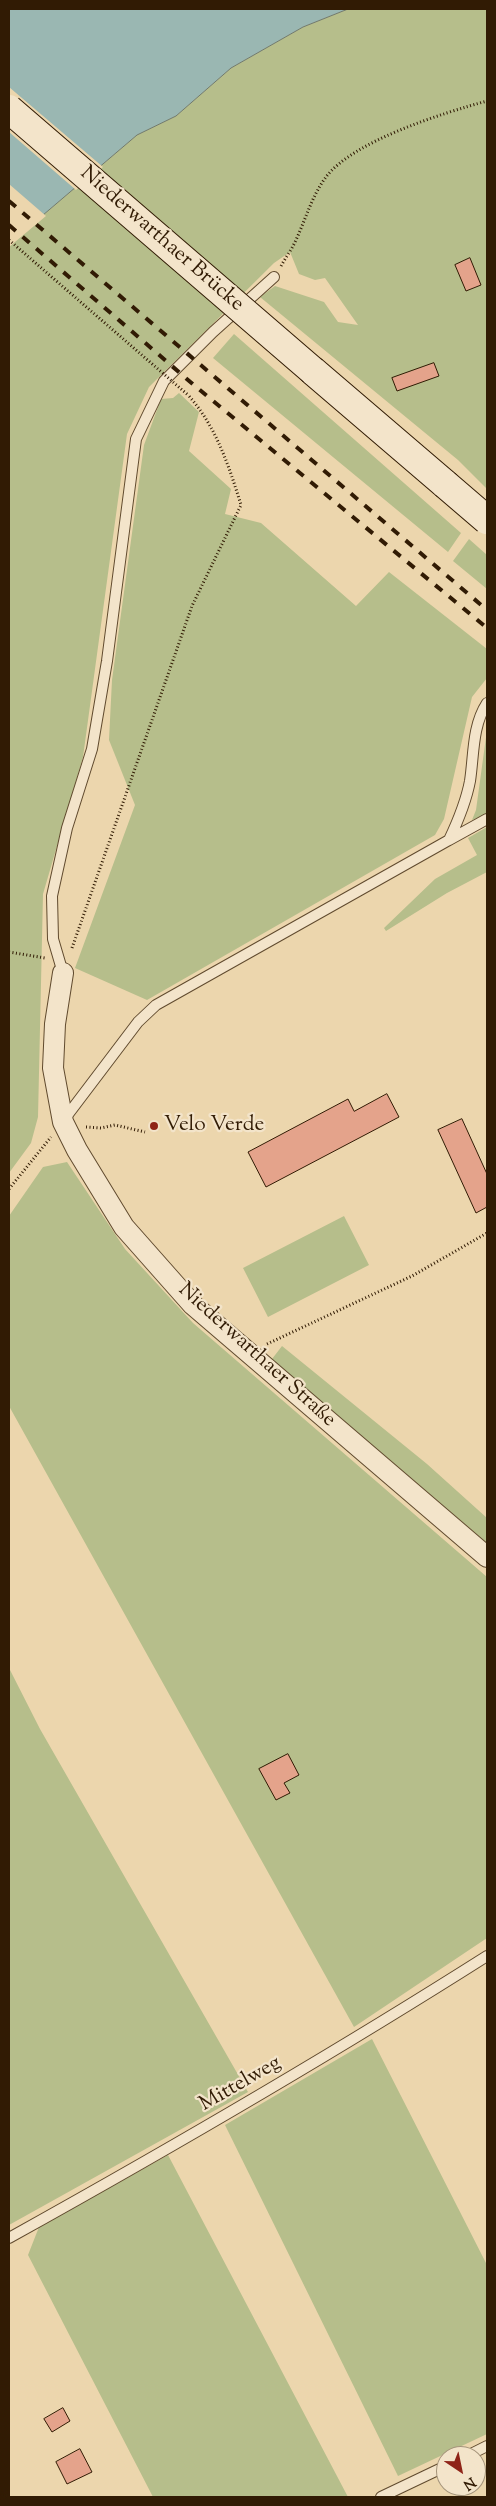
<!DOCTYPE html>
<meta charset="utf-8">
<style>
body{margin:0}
#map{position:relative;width:496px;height:2506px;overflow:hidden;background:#ecd6ad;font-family:"Sorts Mill Goudy",serif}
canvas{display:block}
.frame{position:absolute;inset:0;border:10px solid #311b04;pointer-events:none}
.north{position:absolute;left:436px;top:2446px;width:50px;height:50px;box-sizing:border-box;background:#f3e4ca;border:1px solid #a5947b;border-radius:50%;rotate:146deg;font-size:14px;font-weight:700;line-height:20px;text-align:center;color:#311b04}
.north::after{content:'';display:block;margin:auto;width:18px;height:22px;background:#8f2418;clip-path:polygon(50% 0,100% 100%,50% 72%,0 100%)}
</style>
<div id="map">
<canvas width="496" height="2506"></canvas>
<div class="frame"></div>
<div class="north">N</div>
</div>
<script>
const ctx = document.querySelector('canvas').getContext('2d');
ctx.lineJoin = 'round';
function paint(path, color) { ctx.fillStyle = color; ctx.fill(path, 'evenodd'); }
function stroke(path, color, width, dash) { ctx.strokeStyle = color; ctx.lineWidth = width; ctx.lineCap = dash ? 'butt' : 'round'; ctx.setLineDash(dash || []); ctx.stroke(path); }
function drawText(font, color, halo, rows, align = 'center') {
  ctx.font = font + ' "Sorts Mill Goudy",serif'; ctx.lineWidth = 4.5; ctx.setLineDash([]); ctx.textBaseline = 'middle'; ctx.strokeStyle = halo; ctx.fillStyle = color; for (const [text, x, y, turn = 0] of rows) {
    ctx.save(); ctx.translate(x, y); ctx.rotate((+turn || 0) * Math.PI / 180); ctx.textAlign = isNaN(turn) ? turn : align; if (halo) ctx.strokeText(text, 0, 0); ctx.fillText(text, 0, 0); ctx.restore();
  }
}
const green = new Path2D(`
 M348 9H487V489L458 460 260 297 275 286 324 302 338 322 358 325 325 278 315 280 299 274 290 252 274 263 149 387 127 434 83 757 43 894 38 1117 31 1143 9 1173V244L137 135 176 116 231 68 303 27Z
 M234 334 461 533 448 552 213 358Z
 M179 393 199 412 189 451 231 489 225 514 261 523 356 606 389 572 487 649V678L472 697 444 819 435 835 147 1000 75 968 135 805 109 740 112 680 144 445 161 399 173 398Z
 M469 539 487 555V589L453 561Z
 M487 730V814L472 820 476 810Z
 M487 827V872L447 893 386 931 384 928 435 879 477 855 468 838Z
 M67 1162 125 1249 193 1323 487 1577V1938L354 2027 9 1406V1216L43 1167Z
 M344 1216 369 1265 268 1317 243 1268Z
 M282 1346 427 1464 487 1518V1543L272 1359Z
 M9 1668 40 1729 248 2092 9 2225Z
 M372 2039 487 2265V2434L398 2476 225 2125Z
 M168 2155 348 2497H153L28 2255 39 2227Z`);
const water = new Path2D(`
 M9 9H348L303 27 231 68 176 116 137 135 9 244Z`);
const pier = new Path2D(`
 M9 87 103 167 76 190 9 132Z
 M9 184 46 216 9 247Z`);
const building = new Path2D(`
 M470 258 481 285 466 291 455 265Z
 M434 363 439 376 397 391 392 378Z
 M387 1094 399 1117 266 1187 248 1152 348 1099 354 1111Z
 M462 1119 487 1174V1207L476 1213 438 1130Z
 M288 1754 299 1775 284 1783 290 1793 276 1800 259 1769Z
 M63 2408 70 2421 52 2432 44 2419Z
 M80 2449 92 2472 67 2484 56 2462Z`);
const path = new Path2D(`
 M281 266C286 257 292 249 296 240 306 218 312 196 326 177 353 141 443 113 487 101
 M72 948 192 606 241 505C229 466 216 426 188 395
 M9 952 45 958
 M86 1127 101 1128 115 1125 145 1132
 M9 1189 51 1137
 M267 1344 412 1276 487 1233`);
const service = new Path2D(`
 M449 840 487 819
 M63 973 53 939 52 896 67 828 92 749 107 661 136 439 164 381 213 332 274 277
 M63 1121 138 1022 156 1005 449 840C458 821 466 802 470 781 474 755 472 726 487 703
 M9 2238C171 2148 331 2055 487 1956
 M467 2456 487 2446
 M381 2497 446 2466`);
const minor = new Path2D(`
 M63 973 55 1024 53 1068 63 1122 77 1150 124 1227 193 1305 487 1557`);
const secondary = new Path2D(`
 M313 371 445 484`);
const rail = new Path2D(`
 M9 201 487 610
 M9 225 195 386 487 628`);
const pathBridge = new Path2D(`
 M9 240 188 395`);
const secondaryBridge = new Path2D(`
 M9 109 313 371
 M445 484 487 520`);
const markers = [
 [154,1126,5,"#8f2418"]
];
const streetNames = [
 ["Niederwarthaer Brücke",161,240,41],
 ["Niederwarthaer Straße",256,1356,42],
 ["Mittelweg",241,2085,-30]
];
const poiNames = [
 ["Velo Verde",164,1126]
];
paint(green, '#b6be8b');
paint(water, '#9ab7b2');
stroke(water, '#70796c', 1);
paint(pier, '#ecd6ad');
paint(building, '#e4a38b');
stroke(building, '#311b04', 1);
stroke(service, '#604a2e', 12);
stroke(minor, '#604a2e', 22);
stroke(secondary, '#311b04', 30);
stroke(path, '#311b04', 3, [1, 2.5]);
stroke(service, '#f3e4ca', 10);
stroke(minor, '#f3e4ca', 20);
stroke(secondary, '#f3e4ca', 28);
stroke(rail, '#311b04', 4, [9, 9]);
stroke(secondaryBridge, '#311b04', 30, []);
stroke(pathBridge, '#311b04', 3, [1, 2.5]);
stroke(secondaryBridge, '#f3e4ca', 28);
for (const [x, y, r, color] of markers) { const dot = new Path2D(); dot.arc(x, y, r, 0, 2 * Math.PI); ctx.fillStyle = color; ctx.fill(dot); stroke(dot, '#f3e4ca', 2); }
drawText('21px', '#311b04', '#f3e4ca', streetNames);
drawText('21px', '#311b04', '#f3e4ca', poiNames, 'left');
</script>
